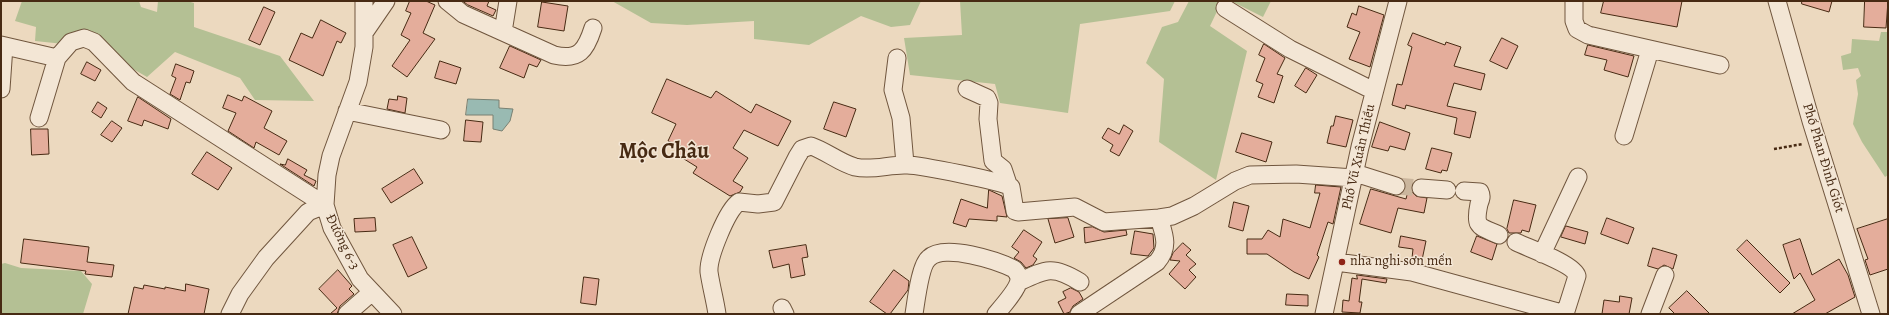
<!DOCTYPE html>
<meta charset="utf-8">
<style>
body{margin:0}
#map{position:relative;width:1889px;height:315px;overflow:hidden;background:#ecd9bf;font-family:Alegreya,serif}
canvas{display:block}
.frame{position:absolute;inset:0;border:2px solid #472a13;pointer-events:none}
</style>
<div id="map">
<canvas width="1889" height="315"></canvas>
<div class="frame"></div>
</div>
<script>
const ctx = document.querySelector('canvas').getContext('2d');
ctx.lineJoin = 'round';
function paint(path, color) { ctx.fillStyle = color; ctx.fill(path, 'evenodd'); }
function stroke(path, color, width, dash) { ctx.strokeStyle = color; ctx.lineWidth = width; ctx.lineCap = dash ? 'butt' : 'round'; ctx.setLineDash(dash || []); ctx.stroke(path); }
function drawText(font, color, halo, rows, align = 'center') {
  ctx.font = font + ' Alegreya,serif'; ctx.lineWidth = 3; ctx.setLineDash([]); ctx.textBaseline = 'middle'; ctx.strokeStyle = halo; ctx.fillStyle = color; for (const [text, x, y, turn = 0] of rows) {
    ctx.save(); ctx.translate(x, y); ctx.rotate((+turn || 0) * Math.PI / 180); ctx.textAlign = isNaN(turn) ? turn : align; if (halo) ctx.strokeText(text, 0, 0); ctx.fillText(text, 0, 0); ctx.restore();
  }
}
const green = new Path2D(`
 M22 1H139L141 7 157 12 158 1H187L194 3V27L280 56 314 101 255 100 240 78 175 52 147 77 121 62 97 35 64 44 35 41 36 27 15 21Z
 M612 1H921L910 25 891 27 861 16 809 45 754 39V21L687 25 651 23Z
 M960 1H1175L1170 11 1080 24 1068 113 1000 103 995 84 910 75 904 38 962 35Z
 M1189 1H1222L1210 26 1247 51 1216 180 1159 142 1164 79 1146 63 1162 27 1178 22Z
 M1231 1H1271L1263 17Z
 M1881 32H1888V175L1885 177 1862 142 1853 124 1858 94 1856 80 1861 76 1858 68 1843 70 1841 56 1851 53 1852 39 1879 41Z
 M5 263 21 268 81 271 92 284 83 314H1V264Z`);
const water = new Path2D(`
 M468 99 499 100V108L513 109 510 121 502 131 493 129V115H466Z`);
const building = new Path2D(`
 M410 1H426L435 5 423 33 435 39 407 77 392 66 410 40 401 35 411 13 406 11Z
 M463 1H489L487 6 496 10 493 16 468 5Z
 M1604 1H1682L1677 27 1601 13Z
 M1802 1H1832L1829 12 1802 4Z
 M1865 1H1888L1886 28 1864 27Z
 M542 2 568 6 564 31 538 27Z
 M1359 6 1384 15 1370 67 1349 59 1360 32 1347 27 1352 13 1356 15Z
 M264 7 275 12 260 45 249 40Z
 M321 20 346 33 341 43 337 41 323 76 289 60 301 33 312 38Z
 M1413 33 1445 45 1446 42 1461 47 1454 66 1485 74 1481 90 1454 83 1447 106 1476 112 1470 138 1454 134 1457 118 1406 105 1405 109 1392 105 1397 84 1402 85 1412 47 1408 45Z
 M1502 38 1518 46 1507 69 1490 61Z
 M1264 44 1285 58 1277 74 1283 76 1274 103 1258 97 1263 84 1256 81 1265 58 1259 55Z
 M1588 45 1634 56 1628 77 1604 70 1607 60 1585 55Z
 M510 46 541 60 537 67 529 64 524 78 500 68Z
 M440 61 461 68 456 84 435 78Z
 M87 62 101 70 95 81 81 74Z
 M176 64 194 71 190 83 186 82 180 100 170 94 176 78 172 76Z
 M1306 68 1317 75 1306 93 1295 86Z
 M667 79 711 98 716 91 751 113 756 104 791 121 778 146 744 130 733 148 748 158 733 181 743 187 740 192 730 196 693 173 697 167 676 154 681 146 668 141 676 124 652 113Z
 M228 95 242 101 244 96 272 111 264 128 287 141 279 155 256 142 254 148 228 131 236 113 223 108Z
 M398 96 407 98 405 113 387 109 389 99 397 100Z
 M138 97 171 119 168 129 144 120 142 126 128 121Z
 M98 102 107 108 101 118 92 112Z
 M834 102 856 109 846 137 824 129Z
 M1336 116 1353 120 1346 147 1327 143 1331 126H1333Z
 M466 120 483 122 481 142 464 141Z
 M112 121 122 128 112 142 101 135Z
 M1380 122 1410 133 1405 150 1390 146 1388 151 1372 147Z
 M1124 125 1133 131 1119 156 1110 151 1113 145 1102 138 1108 128 1119 134Z
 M31 129H48L49 154 32 155Z
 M1242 133 1272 142 1266 162 1236 152Z
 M1432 148 1452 153 1447 171 1442 170 1441 173 1426 169Z
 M207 152 232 168 218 190 192 174Z
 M288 159 307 170 304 175 316 181 314 186 280 164 285 165Z
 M414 169 423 183 391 203 382 189Z
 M1316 185 1341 187 1333 224 1328 222 1317 255 1319 257 1309 279 1294 272 1267 254H1247V239H1262L1268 230 1280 237 1283 219 1310 228 1320 193H1315Z
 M1371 189 1406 199 1408 191 1412 192 1416 196 1427 198 1424 213 1398 208 1391 233 1360 224Z
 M989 190 1002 196 1007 217 997 216V221L969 219 966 227 953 223 961 199 987 208Z
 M1514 200 1536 205 1529 232 1522 230 1521 233H1509L1507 229Z
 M1234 202 1249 206 1243 231 1229 227Z
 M375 218 376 231 355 232 354 219Z
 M1068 218 1074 237 1055 243 1048 219Z
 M1607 218 1634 228 1628 244 1601 234Z
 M1888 219V269L1870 275 1865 260 1868 259 1857 229Z
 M1566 226 1588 232 1585 244 1561 237Z
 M1093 227 1104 232 1126 230 1127 235 1085 243 1084 228Z
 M1024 230 1042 242 1033 256 1037 259 1033 265 1026 268 1021 262 1014 258 1019 252 1012 247Z
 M1135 231 1153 234 1154 248 1148 256 1131 254Z
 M1401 236 1426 241 1422 260 1412 258 1413 249 1399 247Z
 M1477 236 1497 244 1492 260 1471 252Z
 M412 237 427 268 408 277 393 245Z
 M24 239 89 247 87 262 114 265 112 277 85 274 86 271 21 263Z
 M1800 239 1812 275 1839 259 1848 275 1855 297 1825 314H1792L1815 300 1800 273 1794 279 1783 245Z
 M1747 240 1790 283 1780 293 1737 250Z
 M1183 243 1191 250 1186 255 1196 264 1189 270 1196 277 1185 289 1169 274 1180 261 1170 260 1173 253Z
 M806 245 808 257 802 258 805 275 791 278 789 264 773 268 769 251Z
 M1653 248 1677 255 1673 269 1664 265 1658 269 1648 266Z
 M338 270 352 286 349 289 354 294 340 306 337 314H330L337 308 319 289Z
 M894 270 909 281 908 290 890 314H887L870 302Z
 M1357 275 1387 279 1386 283 1362 279 1359 302H1362L1360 313 1342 312 1343 300 1349 301 1352 278 1357 279Z
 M584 277 599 279 596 305 581 303Z
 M186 284 209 289 204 314H128L134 287 143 289 144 285 165 289V287L185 291Z
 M1071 288 1079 292 1083 299 1073 306 1070 312 1064 314 1058 302 1066 298 1063 292Z
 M1687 291 1710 314H1675L1669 308Z
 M1287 294 1308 295V306L1286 305Z
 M1620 296 1632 298 1629 314H1602L1604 300 1619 302Z`);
const minorTunnel = new Path2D(`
 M1396 186 1421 188`);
const path = new Path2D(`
 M1774 149 1803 144`);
const minor = new Path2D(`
 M364 1V47L358 82 331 156 327 175 325 205 332 228 360 279 393 314
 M447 1 463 14 554 55C579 61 586 50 593 28
 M1574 1V21L1577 29 1588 35 1720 65
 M1777 1 1811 121 1871 314
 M1225 8 1290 49 1374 91
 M503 32 508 1
 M364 33 386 1
 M1 45 57 58
 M897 58 893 90 901 118 905 164
 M1 89 4 46
 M967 89 987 98 989 103 988 119 993 161 1003 169 1008 184
 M347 111 441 130
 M39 118 57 58 71 42 84 38 94 42 133 82 325 205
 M1624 136 1650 50
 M1355 173 1396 186
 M1421 188 1447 190
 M1464 191 1480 192C1482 196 1481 199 1479 204 1474 228 1479 226 1499 235
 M1516 242C1528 248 1574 264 1577 276L1565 314
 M1542 254 1578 177
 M1336 262 1412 272 1565 314
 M1019 282C1046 269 1053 265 1080 282
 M782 308 785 314
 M230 314 240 294 266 258 308 212 325 205
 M347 314 372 292
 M717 314C715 300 711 286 709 272 708 257 727 210 739 202L758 204 774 202 797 157 802 149 811 146C826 151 840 163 855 167 873 171 890 164 907 165 919 165 1006 182 1011 187L1015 211 1018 212 1075 207 1104 222 1159 218 1172 216 1194 206 1235 181 1250 175 1296 174 1354 178
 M914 314C916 302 920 265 929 258 944 243 998 261 1014 269 1017 272 1019 276 1019 280 1018 289 1002 307 996 314
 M1079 314 1157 262C1170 247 1164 234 1159 218
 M1324 314 1360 147 1398 1
 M1650 314 1665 275`);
const markers = [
 [1342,262,4,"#8f2418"]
];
const streetNames = [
 ["Phố Vũ Xuân Thiều",1359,157,-77],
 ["Phố Phan Đình Giót",1823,158,73],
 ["Đường 6-3",342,242,64]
];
const poiNames = [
 ["nha nghi sơn mến",1350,262]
];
const townNames = [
 ["Mộc Châu",664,153]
];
paint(green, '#b4c094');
paint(water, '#99bab2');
stroke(water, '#788072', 1);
paint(building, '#e4ad9b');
stroke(building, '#472a13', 1);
stroke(minorTunnel, '#cbb69d', 17, [17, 8]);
stroke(minor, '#70563e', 19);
stroke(path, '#472a13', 2.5, [3, 2]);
stroke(minor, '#f3e6d5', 17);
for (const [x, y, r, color] of markers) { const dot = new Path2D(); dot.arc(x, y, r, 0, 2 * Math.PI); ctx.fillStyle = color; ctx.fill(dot); stroke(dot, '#f3e6d5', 1.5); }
drawText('14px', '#472a13', '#f3e6d5', streetNames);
drawText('14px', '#472a13', '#f3e6d5', poiNames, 'left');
drawText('bold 22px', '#472a13', '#f3e6d5', townNames);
</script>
